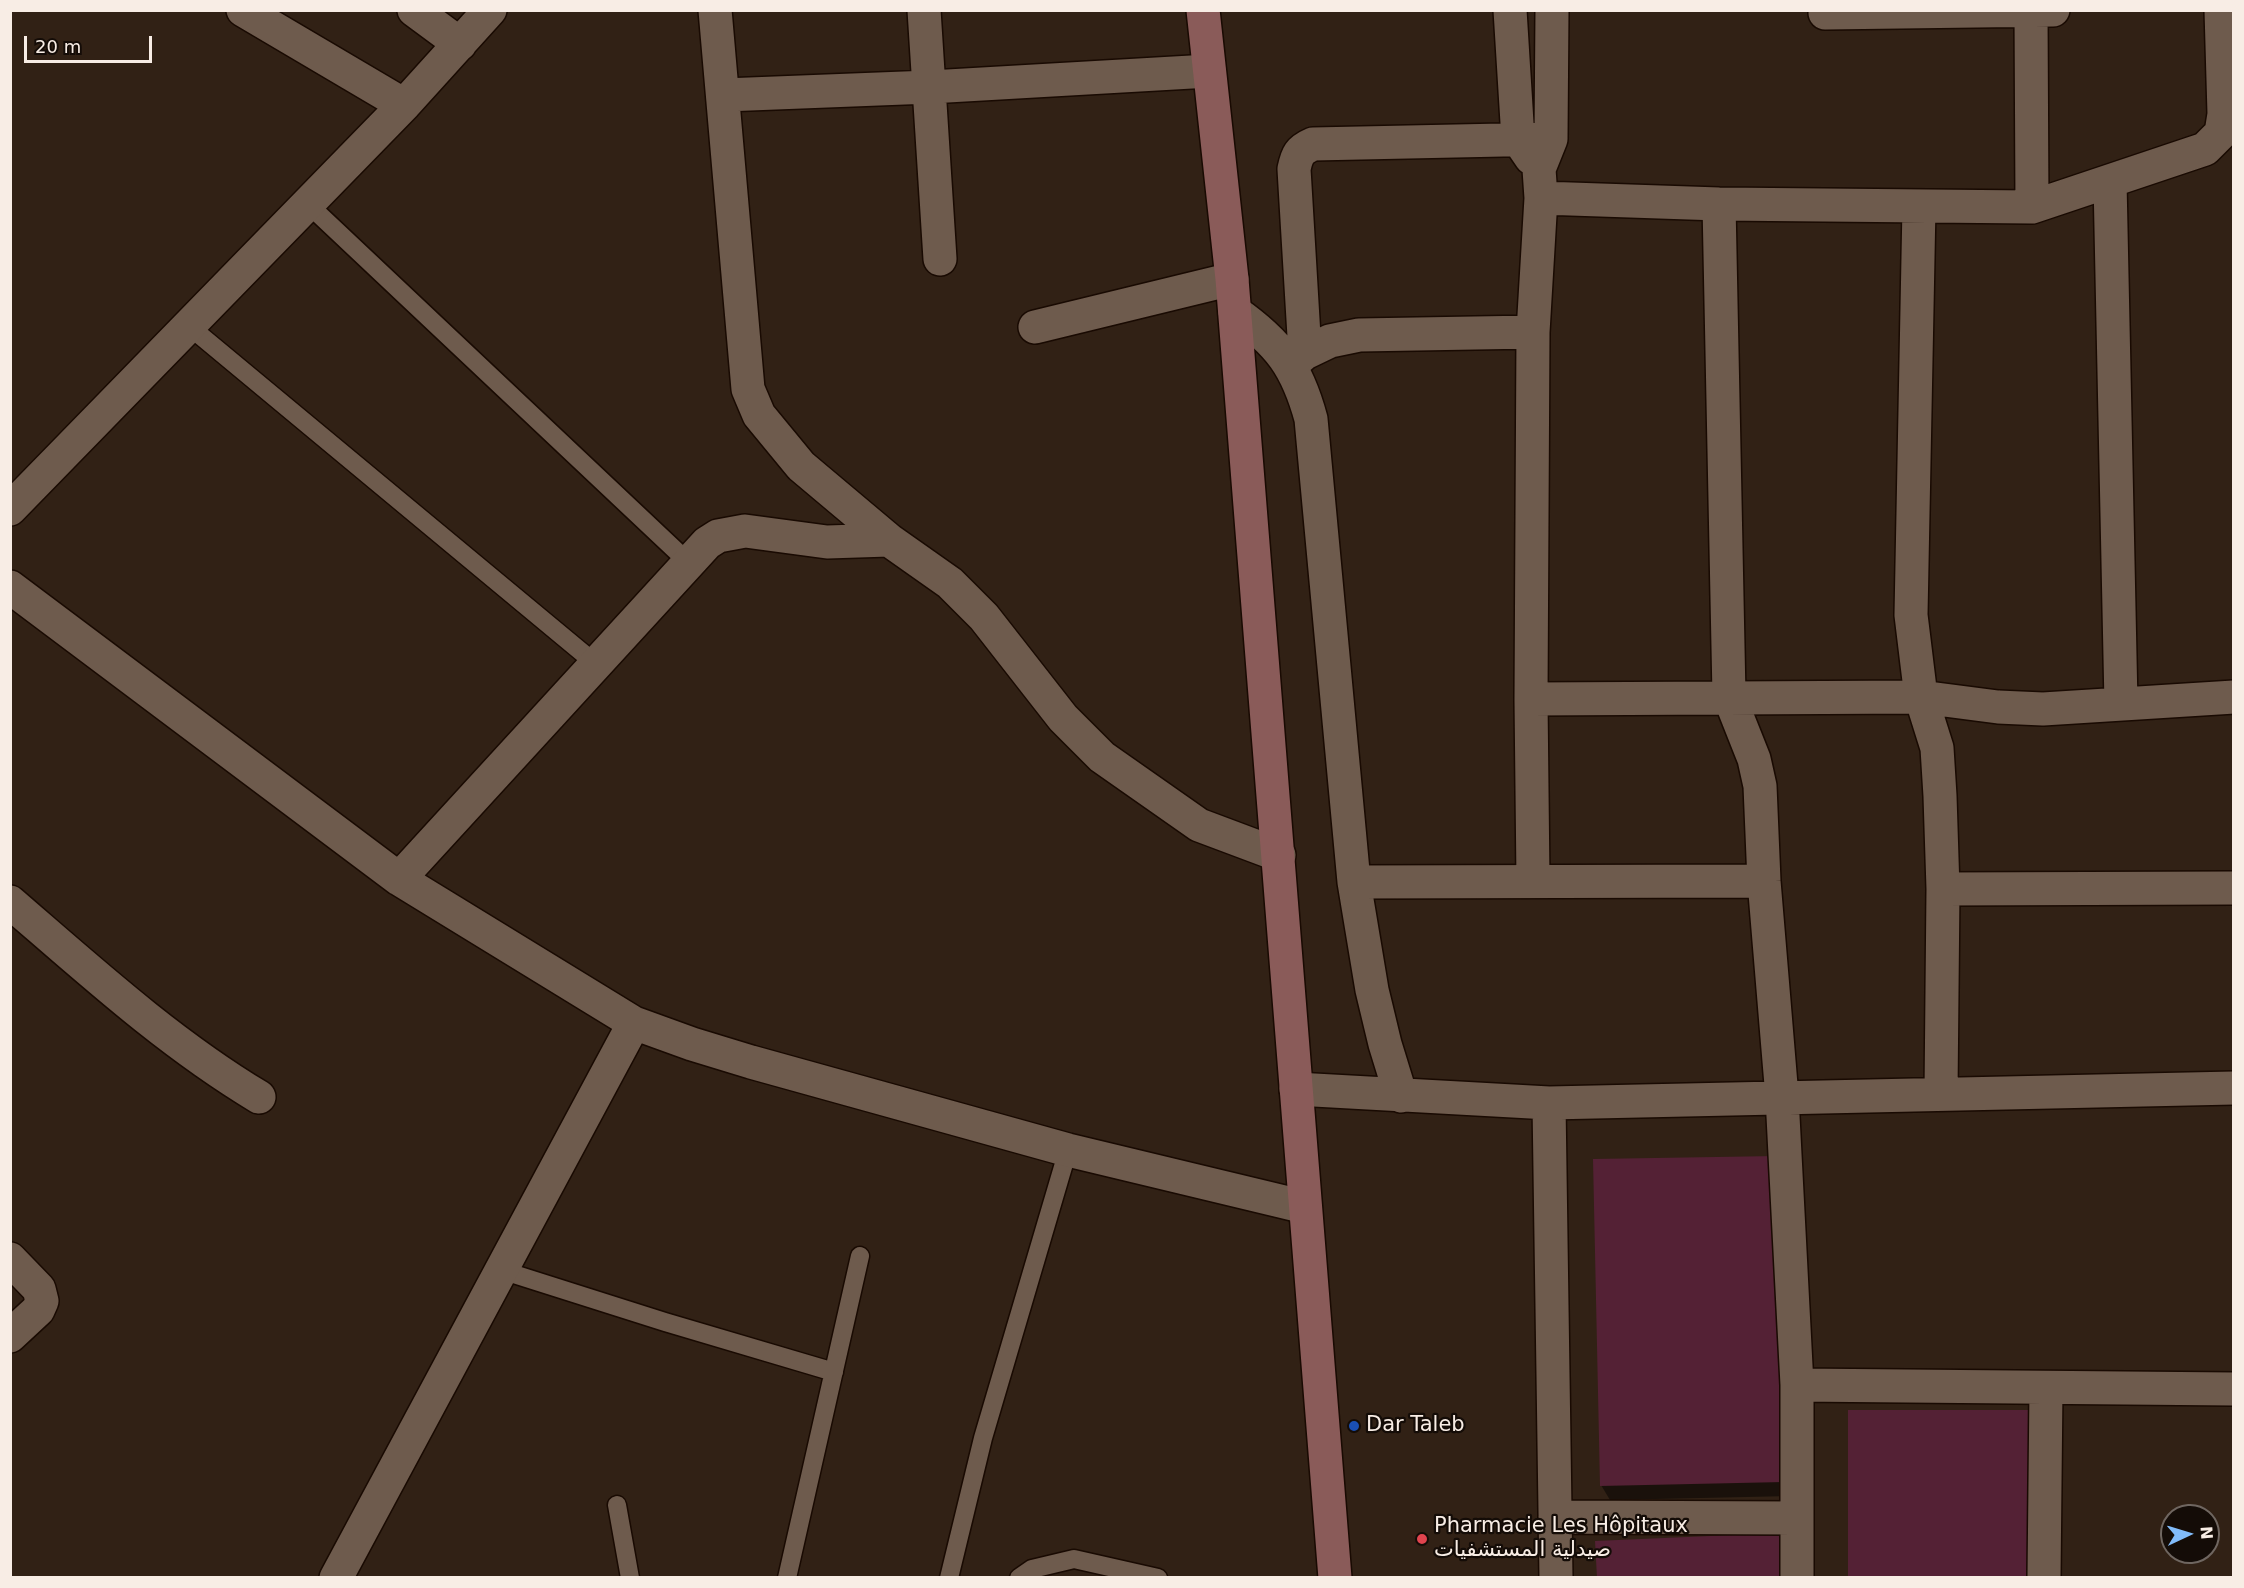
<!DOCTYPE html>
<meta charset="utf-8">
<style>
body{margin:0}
#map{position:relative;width:2244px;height:1588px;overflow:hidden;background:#312115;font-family:"DejaVu Sans",sans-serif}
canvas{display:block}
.frame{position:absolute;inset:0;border:12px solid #f8ede5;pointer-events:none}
.north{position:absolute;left:2160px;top:1504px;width:60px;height:60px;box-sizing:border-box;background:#140c07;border:2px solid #6f6660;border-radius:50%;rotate:86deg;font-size:16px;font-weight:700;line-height:24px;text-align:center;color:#f8ede5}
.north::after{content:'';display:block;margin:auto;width:21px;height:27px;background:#82bcfa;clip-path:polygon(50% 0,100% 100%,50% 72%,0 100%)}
.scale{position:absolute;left:24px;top:36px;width:128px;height:27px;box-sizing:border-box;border:3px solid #f8ede5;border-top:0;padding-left:8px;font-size:18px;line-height:21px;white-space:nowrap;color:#f8ede5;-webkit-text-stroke:4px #140c07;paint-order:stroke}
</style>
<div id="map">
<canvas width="2244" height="1588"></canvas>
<div class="frame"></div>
<div class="north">N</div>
<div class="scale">20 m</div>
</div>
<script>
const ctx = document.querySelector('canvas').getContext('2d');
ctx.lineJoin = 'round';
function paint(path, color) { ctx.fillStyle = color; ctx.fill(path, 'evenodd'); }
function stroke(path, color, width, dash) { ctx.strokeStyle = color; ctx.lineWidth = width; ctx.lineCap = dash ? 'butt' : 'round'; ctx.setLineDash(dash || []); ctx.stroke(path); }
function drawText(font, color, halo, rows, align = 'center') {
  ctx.font = font + ' "DejaVu Sans",Vazirmatn,sans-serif'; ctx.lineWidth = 4.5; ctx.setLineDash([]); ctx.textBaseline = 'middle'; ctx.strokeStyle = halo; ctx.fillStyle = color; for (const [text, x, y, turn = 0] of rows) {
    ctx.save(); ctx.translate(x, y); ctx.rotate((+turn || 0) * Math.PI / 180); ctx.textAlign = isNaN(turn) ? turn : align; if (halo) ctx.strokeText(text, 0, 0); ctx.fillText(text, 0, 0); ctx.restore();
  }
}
const shadow = new Path2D(`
 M1595 1161 1792 1496 1610 1500 1601 1485Z
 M1779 1535 1787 1550 1788 1578H1598Z`);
const building = new Path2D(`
 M1777 1156 1784 1482 1600 1486 1593 1159Z
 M1848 1410H2032V1578H1848Z
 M1779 1533 1781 1578H1597L1595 1541Z`);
const lane = new Path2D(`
 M308 204 689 563
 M189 326 596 664
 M501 1270 665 1322 834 1372
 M617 1505 630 1578
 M787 1578 860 1256
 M949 1578 983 1438 1068 1150
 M1019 1578 1032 1569 1074 1559 1158 1578`);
const street = new Path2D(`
 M243 10 404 105
 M414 10 460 44
 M715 10 748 389 759 415 801 466 889 540
 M924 10 940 259
 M1510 10 1518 139 1531 158
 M1552 10 1551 139 1539 169 1541 198 1719 204 2032 207 2205 149 2221 133 2224 114 2221 10
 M2031 10 2032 207
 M1825 13 2053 10
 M724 95 930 87 1209 71
 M2110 181 2121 704
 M1719 204 1729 696 1754 759 1760 786 1764 881 1782 1097 1797 1385V1578
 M1919 206 1911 615 1921 697 1937 748 1940 796 1943 889 1941 1093
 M1235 312C1279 343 1297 367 1311 419L1354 882 1372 990 1385 1044 1401 1096
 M1035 327 1232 279
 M1305 353 1294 169C1297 155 1299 150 1313 144L1551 139
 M1291 365 1305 353 1330 341 1359 335 1533 332
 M10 509 404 105 490 10
 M10 587 399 879 634 1023 692 1044 751 1062 1068 1150 1305 1207
 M1531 699 1921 697 1998 707 2043 709 2234 697
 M399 879 707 543 718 536 745 531 827 542 889 540 950 583 984 617 1063 718 1102 757 1199 825 1279 855
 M1533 881 1531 699 1533 332 1541 198
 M1354 882 1764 881
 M1943 889 2234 888
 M10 902C90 971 169 1043 259 1097
 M1296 1089 1549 1103 2234 1088
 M1549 1103 1556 1578
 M10 1259 39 1289 42 1301 38 1310 10 1336
 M1797 1385 2234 1389
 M1555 1517 1796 1518
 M336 1578 634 1023
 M2044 1578 2046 1388`);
const secondary = new Path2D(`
 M1203 10 1232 279 1335 1578`);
const markers = [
 [1354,1426,6,"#1a4fb4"],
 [1422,1539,6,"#e0444e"]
];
const poiNames = [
 ["Dar Taleb",1366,1426],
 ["Pharmacie Les Hôpitaux",1434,1527],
 ["صيدلية المستشفيات",1434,1551]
];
paint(shadow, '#0007');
paint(building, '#542135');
stroke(lane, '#190a02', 21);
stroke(street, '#190a02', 36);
stroke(secondary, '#190a02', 36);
stroke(lane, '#6e5b4d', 18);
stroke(street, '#6e5b4d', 33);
stroke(secondary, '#8a5b59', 33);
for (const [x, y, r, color] of markers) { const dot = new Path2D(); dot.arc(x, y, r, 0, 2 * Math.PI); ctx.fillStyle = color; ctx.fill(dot); stroke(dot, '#140c07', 2); }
drawText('21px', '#f8ede5', '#140c07', poiNames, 'left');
</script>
